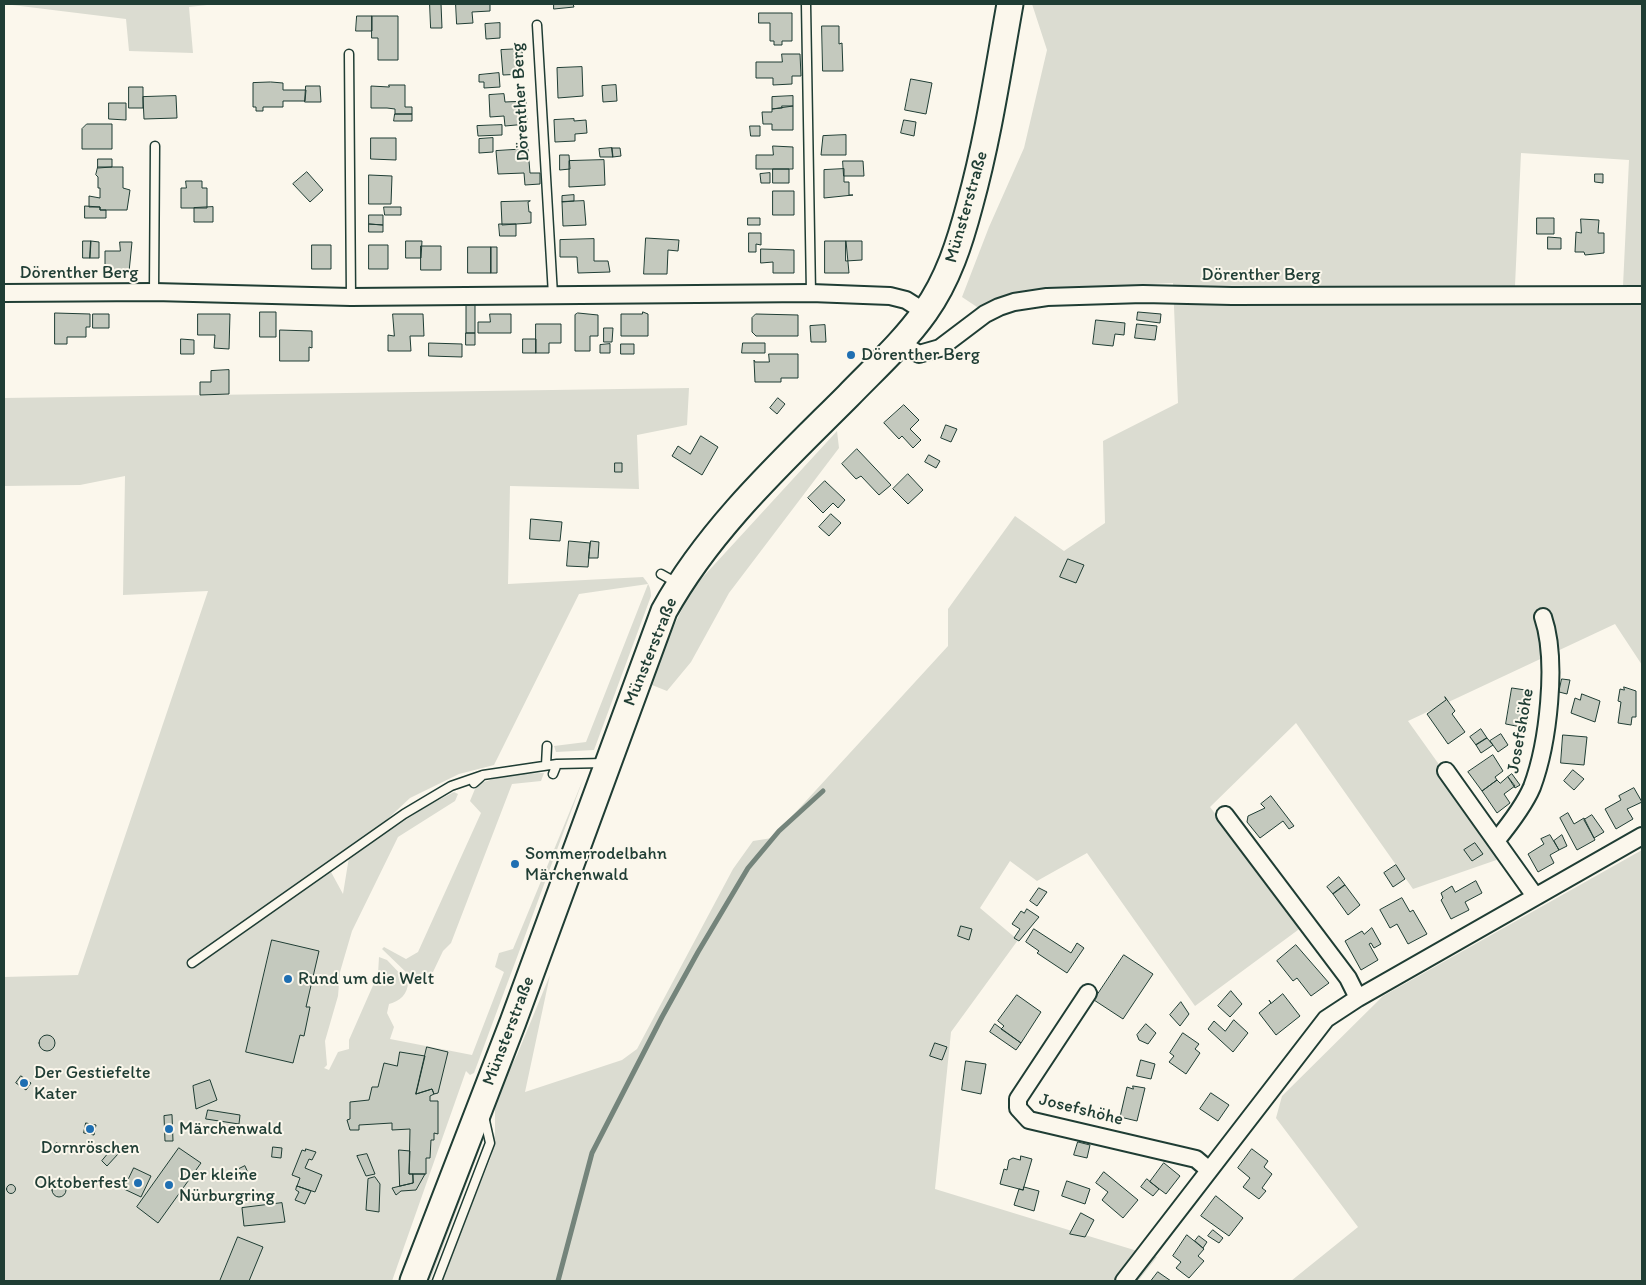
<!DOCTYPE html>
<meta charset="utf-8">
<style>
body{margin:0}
#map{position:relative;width:1646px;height:1285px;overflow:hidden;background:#fbf7ec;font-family:Itim,sans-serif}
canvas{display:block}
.frame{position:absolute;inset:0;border:5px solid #1f3d34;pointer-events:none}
</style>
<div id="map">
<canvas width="1646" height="1285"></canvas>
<div class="frame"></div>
</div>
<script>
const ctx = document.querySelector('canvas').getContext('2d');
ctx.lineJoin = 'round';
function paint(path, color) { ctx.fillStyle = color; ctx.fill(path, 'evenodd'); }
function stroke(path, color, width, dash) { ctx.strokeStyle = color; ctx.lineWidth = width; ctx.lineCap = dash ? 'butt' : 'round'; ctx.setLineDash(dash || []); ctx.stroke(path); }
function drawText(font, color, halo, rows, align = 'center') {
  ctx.font = font + ' Itim,sans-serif'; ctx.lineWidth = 4; ctx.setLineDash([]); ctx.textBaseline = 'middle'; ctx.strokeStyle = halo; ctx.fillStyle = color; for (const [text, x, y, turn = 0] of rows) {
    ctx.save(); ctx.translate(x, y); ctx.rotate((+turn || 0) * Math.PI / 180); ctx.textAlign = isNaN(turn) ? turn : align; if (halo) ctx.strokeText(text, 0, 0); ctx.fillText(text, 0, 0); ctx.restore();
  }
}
const green = new Path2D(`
 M4 4H216L189 7 193 53 129 51 126 19Z
 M1032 4H1642V665L1615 624 1408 721 1505 857 1413 889 1296 723 1210 807 1302 927 1195 1006 1087 853 1037 881 1010 861 980 908 1018 940 951 1032 935 1189 1157 1257 1138 1281H441L491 1157 495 1132V1098L517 1055 550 975 525 1092 622 1060 637 1049 733 869 753 841 772 838 948 646V609L1015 516 1064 551 1105 523 1103 441 1178 403 1173 283 1047 289 1008 295 980 309 962 297 989 227 1024 148 1047 50ZM1521 153 1629 160 1623 286H1515Z
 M689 388 687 425 637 435 639 489 510 486 508 584 643 577C648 583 651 587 651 596L594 750 556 752 554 746 586 742 648 584 579 594 494 765 459 774 410 798 331 872 343 894 349 857 427 806 454 792 458 794 455 801 398 837 352 931 340 972 338 996 325 1041 327 1065 324 1068 329 1070 338 1052 349 1049V1040L378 974 379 957 387 960 408 982C408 994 400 1001 389 1004L387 1013 394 1027 390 1039 472 1055 504 972 495 967 499 953 513 949 584 777 474 1073 470 1075 466 1071 392 1281H4V977L78 975 208 591 123 595 125 476 80 485 4 486V398Z
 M837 431 839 448 729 593 691 662 667 691 647 683 691 590Z
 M544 773 541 781 512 784 451 943 443 951 433 972 410 976 382 949 384 947 406 959 418 952 481 813 470 801 477 784 510 774Z
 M1642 850V1281H1291L1358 1227 1276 1118 1282 1096 1383 996Z
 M481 1136 482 1143 430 1281H424Z`);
const stream = new Path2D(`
 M558 1281 592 1153 662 1017 698 952 748 868 779 831 823 791`);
const building = new Path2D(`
 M430 4H441L442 28H431Z
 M456 4H490V11L472 12 473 23 457 24Z
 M554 4H573L574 7 554 9Z
 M759 13H792V41H782V45H774V41H770V23H759Z
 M357 16H372V31H356Z
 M372 16H398V60H378V38H372Z
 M500 23V38L486 39 485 24Z
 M822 26H839V44L842 43 843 71H823Z
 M522 49 523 74 503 75 501 50Z
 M782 54H800L801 76H792V84L773 85V78H756V62H782Z
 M582 67 583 96 558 98 557 68Z
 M499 73 500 87 484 88V82H479V75Z
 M911 79 932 83 926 114 905 110Z
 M271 82 283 83V90H306L305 101H283V107H263V111H256V107H253V83Z
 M389 85H405V107H412V114H395V109L387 108H371V86L389 87Z
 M616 85 617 101 603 102 602 86Z
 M306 86H320L321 102H305Z
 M129 87H143V108H129Z
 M504 94 505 102 526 101 527 124 505 126 504 116 490 117 489 95Z
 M176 96 177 118 144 119 143 97Z
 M793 96V106L772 109V97Z
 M109 103H126V120L109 119Z
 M782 106H793V130H772V124H763L762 112H772V109L782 108Z
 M395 114H412V121H394Z
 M574 119V121L586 120 587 133 575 134V141L555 142 554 120Z
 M904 120 916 122 914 136 901 133Z
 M87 124H112V149H82V129Z
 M502 125V135L478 136 477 126Z
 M750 126H760V136H751Z
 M846 135V155H821L823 136Z
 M371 138H396V160L371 159Z
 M493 138V152L479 153V139Z
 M773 146 793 147V169H756V155H773Z
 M612 148H620L621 156 613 157Z
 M612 148 613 157H600L599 149Z
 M528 149 530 173H540V184L525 185 524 173 498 174 496 151Z
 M560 155H569L570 169 560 170Z
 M98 159H112V167L98 168Z
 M604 160 605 185 569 187V161Z
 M843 161H863L864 176H844Z
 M98 167H123V188L130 190 127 210H100V207H89V196L100 198V188H98V177L96 175Z
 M773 169H789V183H773Z
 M844 169V182H849V195H853L824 198V170Z
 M307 172 323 190 310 202 293 184Z
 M770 173V183H761L760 174Z
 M1595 174H1603V183L1595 182Z
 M369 175 392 176 391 204H369Z
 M186 181H202V188H207V208H181V188H186Z
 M773 191H794V215H773Z
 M574 195V201L562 202V196Z
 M530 201 528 202 529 212H531V223L502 225 501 202Z
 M584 201 586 225 563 226 562 202Z
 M85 206 100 207V210H106V218H85Z
 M213 207V222H194V208Z
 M384 207H401V215H385Z
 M369 215H383V225L369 224Z
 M748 218H760V225H748Z
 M1537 218H1554V234H1537Z
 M1581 219 1599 220 1598 233H1604V253L1585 255 1584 252H1575L1576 232 1581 233Z
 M369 224 383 225V232H369Z
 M499 224H516V236H500Z
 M749 233H761V245L756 244V252H749Z
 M1548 237 1561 238V249H1548Z
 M646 238 679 240 678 251 668 250 667 274H644Z
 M594 239V261H608L610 272 578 273 577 257H560V240Z
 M83 241H91L90 258H83Z
 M91 241 99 242V258H90Z
 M406 241H422L421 258H406Z
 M825 241H846L849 273H825Z
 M846 241H862V260L846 261Z
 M120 242H132L129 272H105V251H120Z
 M312 245H331V269H312Z
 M369 245H388V269H369Z
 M421 246H441V270H421Z
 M468 247H491V273H468Z
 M491 247H497V273H491Z
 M761 249 794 250V273H773V262L761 263Z
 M475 303V333H466V304Z
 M260 312H276V337H260Z
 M643 312 648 314V336H621V314H642Z
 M1138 312 1161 314 1160 323 1137 320Z
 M55 313 90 314V327H86V337H67V344H55Z
 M578 313 598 315V336H590V351H575V315Z
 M93 314H109V328H93Z
 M198 314H230L229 349 214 348 215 335H198Z
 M393 314H423L424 336H410L411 351H388V335L394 336Z
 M490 314H511V333H478V322H490Z
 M756 314 798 315V336H756L752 332V318Z
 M1096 320 1125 323 1124 335 1115 334 1113 346 1093 344Z
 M536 324H561V343H549V353H536Z
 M1137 324 1157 326 1155 340 1135 338Z
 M825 325 826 342H811L810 326Z
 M604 328H613L612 342H604Z
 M280 330 312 331V348L309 347V361H280Z
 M466 333H475V345H466Z
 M181 339 194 340V354H181Z
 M523 339H536V353H523Z
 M429 343 462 344V357L429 356Z
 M743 343H765V353H742Z
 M610 344V353H600V345Z
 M621 344H634V354H621Z
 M769 354H798V378H781V382H755L754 360 755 362H769Z
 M229 370V394L200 395V382H211V371Z
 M778 398 785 404 777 414 770 408Z
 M904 405 919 420 910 429 921 440 913 448 902 436 899 439 884 423Z
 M946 425 957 429 951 442 941 438Z
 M701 436 718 447 702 475 672 456 678 446 690 454Z
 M857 449 891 485 879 495 861 476 856 479 842 464Z
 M929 455 940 461 936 468 925 462Z
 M615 463H622V472H615Z
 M908 474 923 490 908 504 893 489Z
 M825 481 845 500 838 508 833 503 823 513 808 498Z
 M831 514 841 523 829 536 819 527Z
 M531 519 562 522 560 541 530 539Z
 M569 541 590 543 588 567 567 566Z
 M591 541 599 542 598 558H589Z
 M1068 559 1084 565 1076 583 1060 577Z
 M1562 679 1570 680 1567 694 1559 692Z
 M1624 687 1636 691V717H1632L1631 725 1618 723 1621 702 1618 701 1620 689 1624 690Z
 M1512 688 1532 691 1526 728 1506 724Z
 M1582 694 1600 701 1595 722 1571 713 1575 698 1580 700Z
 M1445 697 1455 711 1452 714 1465 732 1448 744 1427 714 1446 700Z
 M1481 729 1487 738 1476 745 1470 737Z
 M1501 734 1508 745 1498 752 1490 741Z
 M1563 735 1587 737 1584 765 1561 763Z
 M1487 738 1493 745 1481 753 1476 745Z
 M1493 755 1503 771 1495 777 1497 780 1482 791 1468 772Z
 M1573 770 1584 779 1574 790 1564 781Z
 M1512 774 1520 785 1515 788 1508 777Z
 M1508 777 1515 786 1504 794 1510 803 1497 813 1482 791 1497 780 1500 783Z
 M1634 788 1642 802 1627 809 1633 819 1616 829 1605 809 1621 800 1619 796Z
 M1271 796 1294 826 1289 829 1283 821 1260 838 1247 822 1248 816 1265 808 1261 804Z
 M1568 813 1574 824 1584 818 1595 840 1577 850 1560 818Z
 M1592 815 1604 832 1594 838 1584 820Z
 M1550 835 1559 850 1550 855 1554 863 1538 872 1528 854 1544 844 1541 839Z
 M1562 835 1567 846 1559 850 1554 841Z
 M1475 843 1483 854 1472 861 1464 850Z
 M1396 865 1405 879 1393 887 1384 873Z
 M1339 877 1345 885 1333 894 1327 887Z
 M1476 881 1482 893 1465 902 1469 910 1451 919 1441 900 1443 898 1441 893 1452 886 1455 892Z
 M1345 885 1360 905 1348 915 1333 894Z
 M1039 888 1047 892 1037 906 1030 901Z
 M1402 898 1410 912 1413 910 1427 934 1408 944 1397 924 1390 928 1380 910Z
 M1027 909 1039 917 1019 941 1014 938 1020 929 1012 924 1021 911 1024 913Z
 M961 926 972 929 969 940 958 936Z
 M1372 928 1381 944 1374 948 1371 943 1369 944 1378 960 1361 970 1345 941 1362 931 1364 934Z
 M1034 929 1071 953 1077 943 1084 948 1067 973 1037 953 1039 951 1026 942Z
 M272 940 319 951 306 1007H310L304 1036 300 1035 293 1063 246 1052Z
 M1296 945 1329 983 1311 996 1297 978 1293 981 1277 961Z
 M1124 955 1153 974 1123 1019 1094 1000Z
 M1231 991 1242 1004 1230 1017 1218 1006Z
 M1283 994 1300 1016 1276 1035 1259 1013 1271 1003 1269 1000 1271 1003Z
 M1017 995 1041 1012 1021 1043 1001 1029 1004 1026 998 1021Z
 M1181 1002 1189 1014 1180 1026 1170 1015Z
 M1234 1020 1248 1033 1233 1052 1208 1029 1214 1021 1225 1031Z
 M995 1024 1021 1043 1016 1050 990 1032Z
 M1146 1024 1156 1033 1148 1044 1139 1040 1137 1035Z
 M1183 1033 1199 1044 1195 1049 1200 1053 1186 1074 1169 1062 1174 1056 1170 1053Z
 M39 1043a8 8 0 1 1 16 0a8 8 0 1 1-16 0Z
 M935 1043 947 1047 942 1060 930 1056Z
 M427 1047 448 1052 438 1093 434 1094 432 1089 416 1094Z
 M400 1052 425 1056 416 1094 432 1089 434 1094 430 1096V1101H438V1134L434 1133V1140H431L430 1158H426V1174H409L410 1129 392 1130V1123L359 1125V1130H350L347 1120 350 1119V1102L369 1100 372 1087H378L384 1063 397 1066Z
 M1141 1060 1155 1064 1151 1079 1137 1076Z
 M966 1061 986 1064 981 1094 962 1090Z
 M21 1076 31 1083 26 1090 16 1083Z
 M210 1080 217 1100 196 1109 193 1086Z
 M1133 1086 1145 1088 1137 1121 1120 1117 1127 1087 1133 1089Z
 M1211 1093 1229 1105 1218 1121 1200 1109Z
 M208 1110 240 1115 239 1124 206 1119Z
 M172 1115 173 1141H165L164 1116Z
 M86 1123 96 1125 94 1135 84 1133Z
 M1078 1142 1090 1145 1087 1158 1074 1155Z
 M57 1143 62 1148 55 1154 50 1150Z
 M273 1147 282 1148 281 1158 272 1157Z
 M179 1148 201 1163 158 1223 137 1207Z
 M112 1149 118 1154 107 1166 102 1161Z
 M306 1149 316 1152 312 1160 309 1159 305 1168 322 1175 315 1192 297 1186 300 1178 292 1175 302 1150 305 1151Z
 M1252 1149 1268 1161 1264 1167 1272 1174 1262 1188 1266 1191 1259 1199 1243 1187 1250 1178 1238 1168Z
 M399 1150 410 1151 409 1174H413V1183L400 1186Z
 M367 1154 375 1174 366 1176 357 1156Z
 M1021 1156 1032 1159 1023 1190 1000 1184 1004 1169 1007 1170 1009 1160 1013 1158 1020 1160Z
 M1164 1163 1180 1176 1166 1194 1150 1182Z
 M245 1166 249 1175 240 1178 237 1170Z
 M134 1168 151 1176 141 1197 124 1189Z
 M1104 1172 1138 1200 1123 1218 1102 1200 1108 1192 1096 1183Z
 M413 1174H425L416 1190 401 1191 396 1195 392 1188 413 1183Z
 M375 1177 380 1184 379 1212 366 1210 368 1179Z
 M1147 1179 1159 1189 1153 1196 1141 1187Z
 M1067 1181 1090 1189 1085 1204 1062 1196Z
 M52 1190a7 7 0 1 1 14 0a7 7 0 1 1-14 0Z
 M6.5 1189a4.5 4.5 0 1 1 9 0a4.5 4.5 0 1 1-9 0Z
 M297 1186 311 1191 305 1204 295 1200 299 1192 296 1190Z
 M1024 1187 1039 1191 1034 1211 1014 1205 1019 1189 1023 1190Z
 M1216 1196 1243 1218 1229 1236 1201 1216Z
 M282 1203 285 1222 244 1226 242 1208Z
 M1081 1213 1094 1220 1085 1237 1070 1234Z
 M1213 1230 1223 1238 1219 1243 1208 1236Z
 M1187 1235 1204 1249 1198 1256 1204 1261 1189 1278 1176 1268 1181 1262 1173 1256Z
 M1199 1236 1207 1242 1203 1248 1195 1241Z
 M238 1237 263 1247 249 1281H220Z
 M1158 1272 1171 1281H1151Z`);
const lane = new Path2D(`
 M806 4 811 293
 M537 25 553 295
 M349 54 351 297
 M154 292 155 146
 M661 574 677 583
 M546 765 547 746
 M553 774 557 764 604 763
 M474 783 483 775 557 764
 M192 963 404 814 451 786 483 775
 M437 1281 490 1143 484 1116`);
const street = new Path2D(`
 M4 293 154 292 351 297 811 293 890 296 906 300 925 312
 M899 342 919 354 940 348 985 314 999 307 1014 302 1047 297 1143 294 1232 296 1642 295
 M1446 771 1535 896
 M1225 815 1348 978 1358 998
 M1496 841C1509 825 1524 806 1532 787 1548 744 1558 661 1543 617
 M1088 993 1018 1099V1108L1029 1120 1196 1159 1209 1170
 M1124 1281 1326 1019 1358 998 1642 836`);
const primary = new Path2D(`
 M413 1281 513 1022 664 611C710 528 782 462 848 396 874 369 903 343 925 312 948 280 960 242 970 204 988 139 998 71 1010 4`);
const markers = [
 [851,355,5,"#1f6fb2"],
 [515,864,5,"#1f6fb2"],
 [288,979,5,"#1f6fb2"],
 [24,1083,5,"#1f6fb2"],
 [90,1129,5,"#1f6fb2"],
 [169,1129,5,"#1f6fb2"],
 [138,1183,5,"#1f6fb2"],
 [169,1185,5,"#1f6fb2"]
];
const streetNames = [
 ["Dörenther Berg",521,102,-93],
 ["Münsterstraße",967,207,-74],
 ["Dörenther Berg",79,273],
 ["Dörenther Berg",1261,275],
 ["Münsterstraße",651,652,-68],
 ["Josefshöhe",1521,731,-80],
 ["Münsterstraße",509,1031,-69],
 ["Josefshöhe",1081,1110,14]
];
const poiNames = [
 ["Dörenther Berg",861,355],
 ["Sommerrodelbahn",525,854],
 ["Märchenwald",525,875],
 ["Rund um die Welt",298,979],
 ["Der Gestiefelte",34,1073],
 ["Kater",34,1094],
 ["Märchenwald",179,1129],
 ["Dornröschen",90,1148,"center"],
 ["Der kleine",179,1175],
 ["Nürburgring",179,1196],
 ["Oktoberfest",128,1183,"right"]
];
paint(green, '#dbdcd1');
stroke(stream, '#74847b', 5);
paint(building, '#c4c9be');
stroke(building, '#1f3d34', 1);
stroke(lane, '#1f3d34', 11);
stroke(street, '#1f3d34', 20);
stroke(primary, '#1f3d34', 29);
stroke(lane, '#fbf7ec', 8);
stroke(street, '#fbf7ec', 16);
stroke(primary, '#fbf7ec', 25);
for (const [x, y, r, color] of markers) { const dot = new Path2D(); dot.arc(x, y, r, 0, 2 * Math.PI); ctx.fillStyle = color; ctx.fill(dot); stroke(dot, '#fbf7ec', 2); }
drawText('18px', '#1f3d34', '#fbf7ec', streetNames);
drawText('18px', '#1f3d34', '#fbf7ec', poiNames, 'left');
</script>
